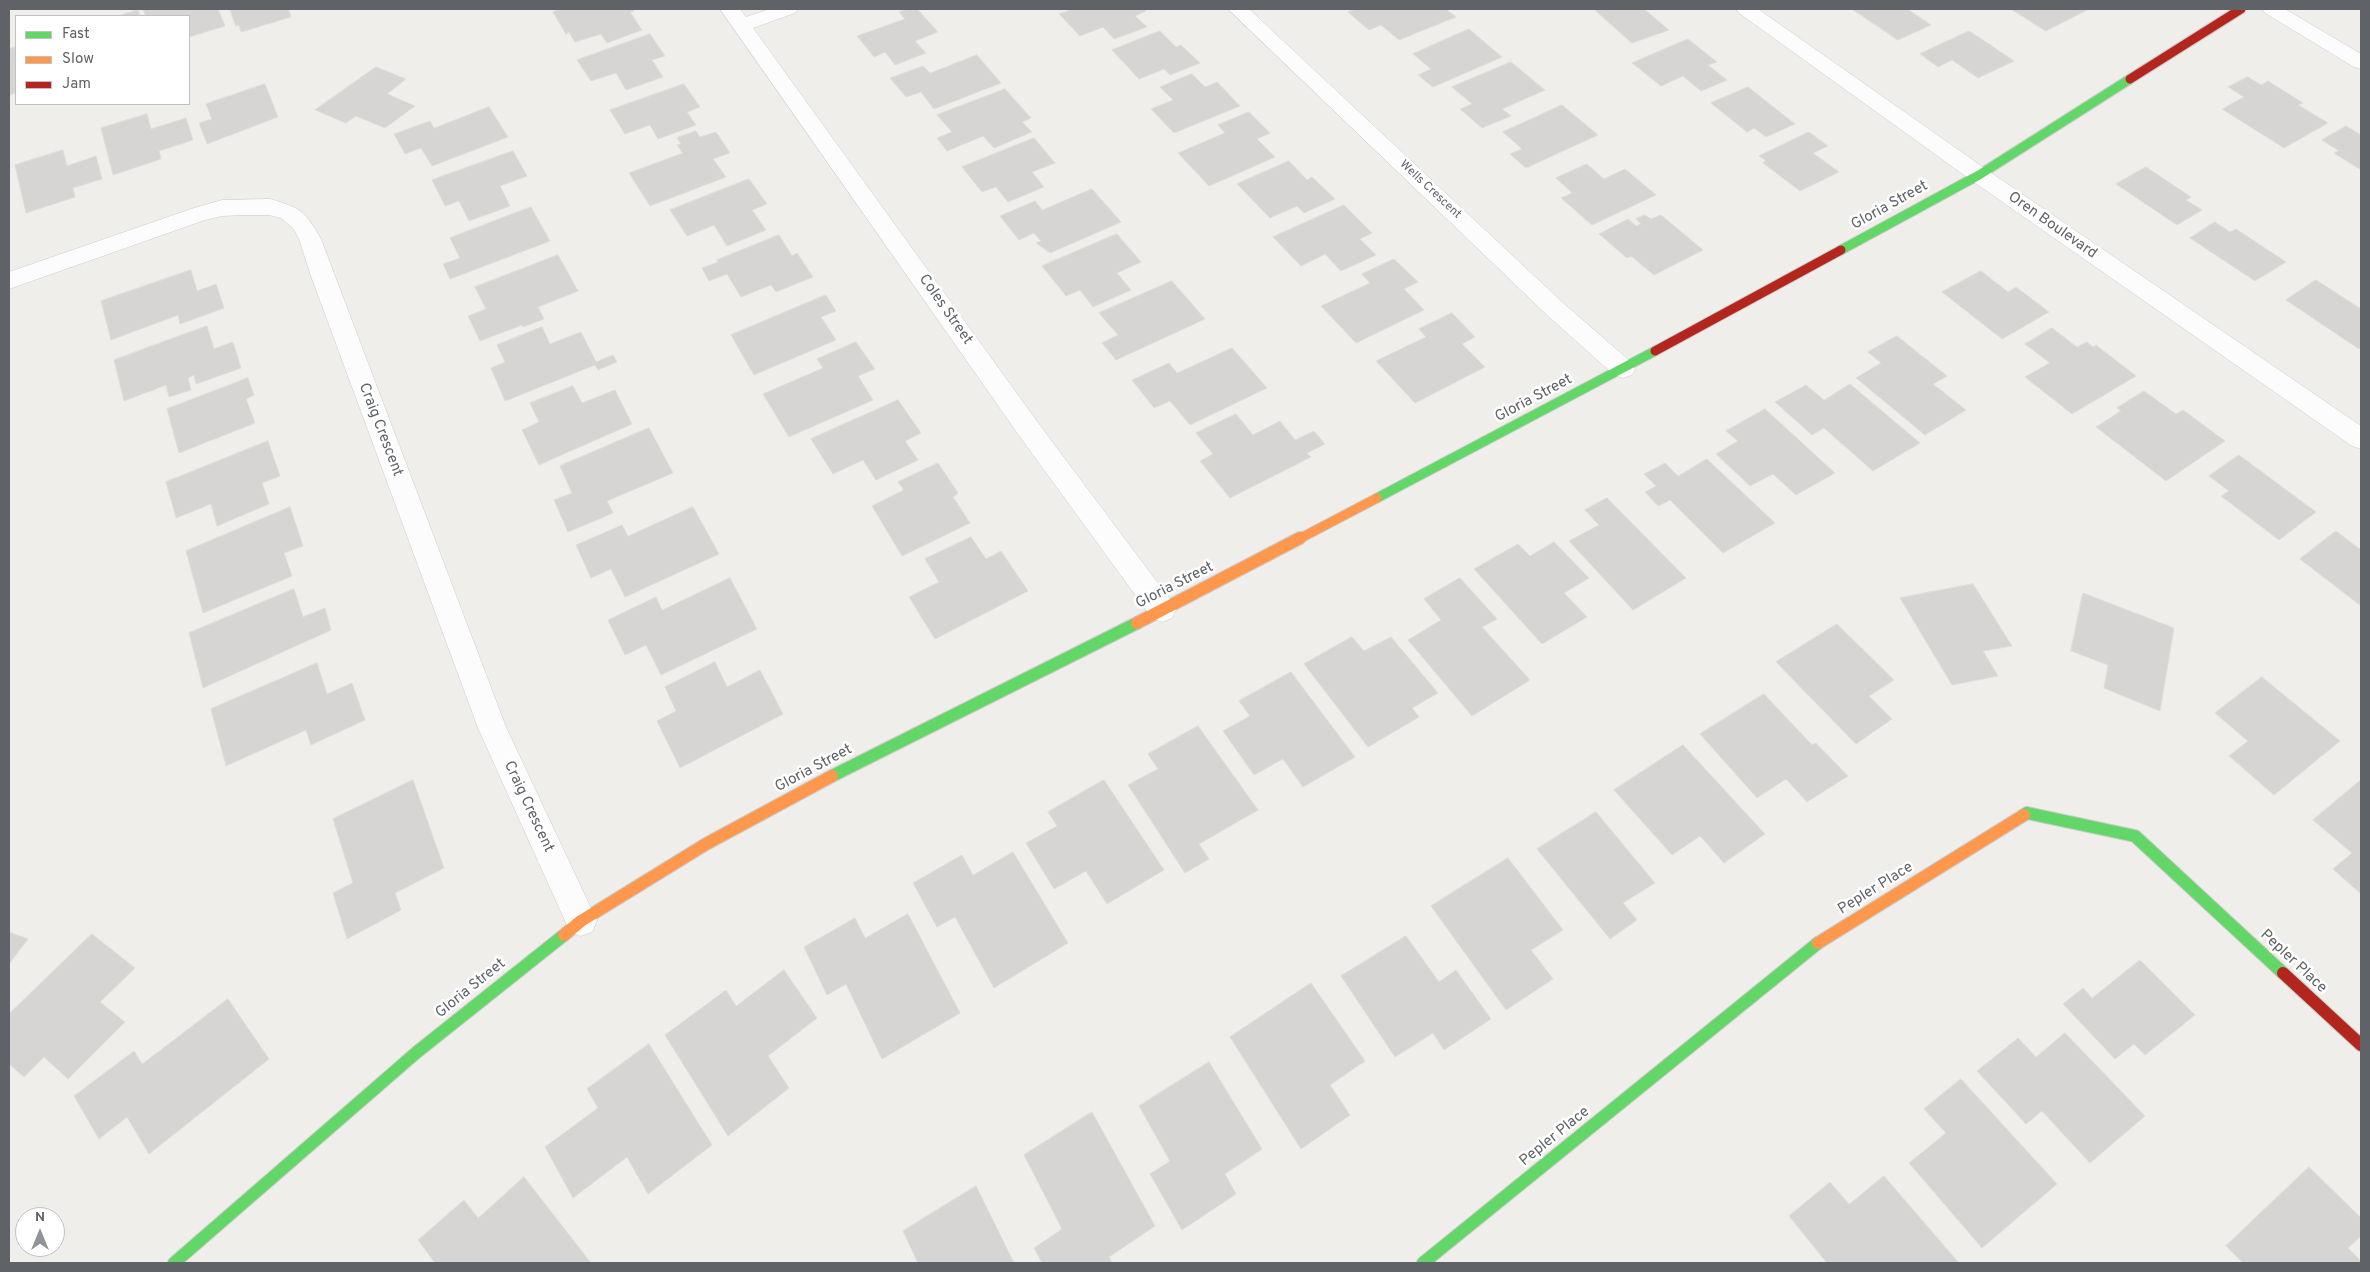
<!DOCTYPE html>
<style>
body{margin:0}
#map{position:relative;width:2370px;height:1272px;overflow:hidden;background:#efeeea;font-family:Overpass,sans-serif}
canvas{display:block}
.frame{position:absolute;inset:0;border:10px solid #5f6368;pointer-events:none}
.legend{position:absolute;left:15px;top:15px;width:175px;height:90px;box-sizing:border-box;background:#fff;border:1px solid #bfc1c3;margin:0;padding:6px 9px;list-style:none;font-size:15px;color:#5f6368}
.legend li{display:flex;align-items:center;gap:10px;height:25px}
.legend b{width:25px;border:1px solid #bfc1c3}
.north{position:absolute;left:15px;top:1207px;width:50px;height:50px;box-sizing:border-box;background:#fff;border:1px solid #bfc1c3;border-radius:50%;rotate:0deg;font-size:14px;font-weight:700;line-height:20px;text-align:center;color:#5f6368}
.north::after{content:'';display:block;margin:auto;width:18px;height:22px;background:#919496;clip-path:polygon(50% 0,100% 100%,50% 72%,0 100%)}
</style>
<div id="map">
<canvas width="2370" height="1272"></canvas>
<div class="frame"></div>
<ul class="legend">
<li><b style="height:6px;background:#63d668"></b>Fast</li>
<li><b style="height:6px;background:#ff974d"></b>Slow</li>
<li><b style="height:6px;background:#b3261e"></b>Jam</li>
</ul>
<div class="north">N</div>
</div>
<script>
const ctx = document.querySelector('canvas').getContext('2d');
ctx.lineJoin = 'round';
function paint(path, color) { ctx.fillStyle = color; ctx.fill(path, 'evenodd'); }
function stroke(path, color, width, dash) { ctx.strokeStyle = color; ctx.lineWidth = width; ctx.lineCap = dash ? 'butt' : 'round'; ctx.setLineDash(dash || []); ctx.stroke(path); }
function drawText(font, color, halo, rows, align = 'center') {
  ctx.font = font + ' Overpass,sans-serif'; ctx.lineWidth = 5; ctx.setLineDash([]); ctx.textBaseline = 'middle'; ctx.strokeStyle = halo; ctx.fillStyle = color; for (const [text, x, y, turn = 0] of rows) {
    ctx.save(); ctx.translate(x, y); ctx.rotate((+turn || 0) * Math.PI / 180); ctx.textAlign = isNaN(turn) ? turn : align; if (halo) ctx.strokeText(text, 0, 0); ctx.fillText(text, 0, 0); ctx.restore();
  }
}
const building = new Path2D(`
 M143 9H218L225 26 189 37V16H146Z
 M230 9H288L291 17 241 32 239 25 236 26Z
 M562 9H632L634 11 630 12 642 30 607 43 601 34 575 42 569 32 566 34 553 12Z
 M909 9H917L938 32 915 41 926 53 895 65 885 52 874 57 857 36 905 19 899 12Z
 M1074 9H1144L1146 11 1135 16 1147 27 1114 39 1103 27 1080 36 1059 14Z
 M1356 9H1446L1456 17 1399 40 1381 25 1369 30 1348 12Z
 M1594 9H1644L1669 30 1632 43Z
 M1852 9H1907L1931 25 1898 40Z
 M2011 9H2089L2046 31Z
 M138 10 140 16H118Z
 M1469 29 1502 57 1433 87 1418 75 1431 69 1413 54Z
 M1160 31 1176 47 1181 45 1200 63 1170 75 1164 69 1139 79 1112 50Z
 M1969 31 1977 36 2014 61 1978 78 1952 60 1938 67 1920 54Z
 M650 34 665 56 652 60 663 77 626 90 616 73 591 81 577 60Z
 M1688 39 1717 62 1708 65 1727 80 1701 91 1683 76 1661 86 1632 63Z
 M15 47 16 93 9 95V49Z
 M977 55 1001 83 934 109 921 92 906 97 890 78 923 66 930 73Z
 M1511 62 1545 90 1502 109 1511 116 1482 128 1460 109 1472 104 1452 87Z
 M376 67 406 79 387 94 415 106 385 128 356 116 346 123 315 110Z
 M1192 74 1205 87 1217 82 1240 106 1174 133 1151 109 1173 100 1160 87Z
 M2248 77 2261 85 2268 81 2303 103 2298 105 2328 123 2284 148 2222 109 2244 97 2228 87Z
 M265 84 278 117 207 144 199 123 212 119 206 104Z
 M684 84 700 107 687 112 696 125 658 139 650 125 625 134 610 110Z
 M1748 87 1795 124 1766 137 1754 128 1747 132 1711 103Z
 M1005 89 1031 118 1022 122 1032 132 994 148 983 136 947 151 937 138 952 132 937 115Z
 M1562 105 1598 135 1526 168 1510 154 1522 149 1503 132Z
 M489 107 508 137 432 166 421 148 405 154 394 134 430 121 434 128Z
 M1249 112 1270 133 1257 139 1275 157 1209 186 1178 153 1225 133 1218 125Z
 M147 114 151 129 186 118 193 140 159 151 161 159 113 175 101 128Z
 M2346 126 2361 135V170L2334 153 2339 151 2322 140Z
 M696 131 700 137 716 132 730 153 713 159 726 177 650 206 629 173 683 153 677 145 681 144 677 138Z
 M1809 132 1828 146 1813 153 1839 172 1800 191 1763 163 1766 161 1759 156Z
 M1034 138 1055 163 1032 172 1044 187 1008 202 996 187 982 192 962 167Z
 M63 150 67 166 96 156 102 179 73 188 75 197 26 213 15 165Z
 M513 151 527 176 500 186 510 206 469 221 459 201 445 206 432 180Z
 M1289 161 1307 180 1312 177 1335 199 1304 213 1297 206 1270 218 1237 184Z
 M1587 164 1604 179 1625 169 1656 195 1592 225 1561 198 1572 193 1556 178Z
 M2146 167 2191 197 2186 200 2202 210 2177 225 2116 184Z
 M749 179 767 204 752 210 766 230 727 246 714 225 687 236 670 210Z
 M1092 189 1121 222 1050 253 1036 243 1041 241 1034 233 1019 240 1000 216 1035 201 1042 210Z
 M1344 205 1372 233 1360 239 1376 255 1341 271 1325 254 1301 266 1273 237Z
 M531 207 550 241 450 279 443 264 460 258 450 238Z
 M1645 215 1651 219 1661 215 1703 250 1654 275 1631 256 1627 258 1599 234 1628 219 1636 226 1641 224 1636 219Z
 M2215 222 2230 232 2236 229 2286 262 2255 281 2190 238Z
 M1117 234 1141 262 1117 273 1131 290 1093 307 1080 290 1066 296 1042 266Z
 M779 235 792 256 797 253 813 277 776 292 771 285 741 297 727 274 709 281 702 268 718 262 717 260Z
 M558 255 578 291 538 307 544 319 523 327 522 325 480 341 468 316 486 309 475 287Z
 M1394 259 1418 282 1404 289 1424 310 1356 343 1321 306 1370 283 1362 274Z
 M191 270 197 291 216 284 224 308 180 324 178 315 111 340 101 301Z
 M1981 271 2008 292 2016 287 2049 312 2002 339 1942 292Z
 M2316 280 2361 309V347L2359 349 2286 300Z
 M1172 281 1205 319 1116 360 1102 343 1118 335 1099 313Z
 M826 295 836 311 821 317 836 340 754 375 731 335Z
 M1452 313 1475 337 1462 344 1485 367 1415 403 1376 361 1426 337 1419 329Z
 M207 326 214 349 233 342 241 368 196 384 194 375 188 378 191 390 169 397 166 385 124 401 114 360Z
 M542 327 550 344 581 332 596 362 613 355 617 362 598 370 595 365 505 401 491 368 505 362 497 345Z
 M2052 328 2077 347 2087 342 2093 347 2096 345 2136 376 2072 414 2025 377 2050 363 2025 344Z
 M1897 336 1947 376 1933 384 1966 410 1925 435 1856 378 1881 363 1868 352Z
 M856 342 875 369 858 376 873 400 789 437 763 394 823 368 817 359Z
 M1232 348 1267 388 1190 425 1170 401 1154 408 1132 380 1169 363 1177 373Z
 M248 378 254 395 246 399 255 423 179 453 167 409Z
 M1850 384 1920 443 1873 471 1824 428 1812 435 1775 402 1806 385 1824 400Z
 M573 386 582 403 615 390 632 424 539 465 522 430 539 422 530 403Z
 M2144 391 2176 414 2183 410 2225 441 2166 481 2096 427 2121 411 2117 408Z
 M898 400 921 433 905 441 918 460 876 480 863 460 833 474 811 439Z
 M1765 409 1835 473 1796 495 1773 474 1750 486 1716 454 1738 441 1726 431Z
 M1236 414 1253 435 1280 421 1295 440 1314 431 1325 444 1307 453 1311 457 1230 498 1200 461 1213 454 1196 433Z
 M649 428 673 473 607 501 613 513 568 532 554 500 572 493 560 466Z
 M268 441 280 476 262 483 269 504 217 526 211 504 176 518 166 482Z
 M2239 455 2316 512 2279 540 2221 496 2229 491 2209 476Z
 M1707 459 1775 523 1723 553 1670 500 1658 506 1645 492 1656 486 1644 474 1665 463 1678 476Z
 M938 463 958 493 953 497 970 523 902 556 872 506 904 490 898 482Z
 M1607 498 1686 578 1633 610 1569 541 1599 525 1585 510Z
 M290 507 303 546 284 553 292 576 203 613 186 551Z
 M693 507 719 554 625 597 611 569 591 578 576 545 622 525 628 536Z
 M2336 531 2361 550V606L2300 559Z
 M971 537 986 559 1001 551 1028 591 935 639 909 597 939 582 925 559Z
 M1554 542 1589 578 1564 593 1587 617 1542 644 1474 569 1518 544 1530 556Z
 M730 578 757 629 661 675 646 645 625 655 608 620 656 597 662 610Z
 M1460 578 1497 619 1482 627 1530 680 1472 716 1408 640 1441 620 1424 599Z
 M1973 584 2012 646 1983 651 1998 676 1952 685 1900 598Z
 M294 589 303 617 325 608 331 630 203 688 189 633Z
 M2083 593 2174 628 2160 711 2104 688 2108 665 2071 651Z
 M1837 624 1894 680 1869 696 1892 719 1856 744 1776 662Z
 M1352 637 1364 651 1391 637 1438 693 1412 708 1419 717 1368 747 1304 664Z
 M715 662 727 687 760 670 783 714 680 768 657 721 676 711 665 687Z
 M317 663 327 694 352 683 365 720 311 745 306 730 226 766 211 709Z
 M1291 672 1355 757 1303 787 1283 759 1254 775 1223 731 1250 716 1239 701Z
 M2262 677 2340 741 2274 795 2229 756 2248 741 2215 713Z
 M1764 694 1812 745 1816 743 1848 776 1807 802 1786 779 1757 798 1700 734Z
 M1198 726 1258 810 1199 844 1209 859 1185 873 1128 785 1158 769 1148 754Z
 M1683 745 1765 834 1724 863 1700 836 1672 855 1614 790Z
 M413 780 444 868 395 893 401 910 347 939 333 893 353 883 333 819Z
 M1104 780 1164 870 1107 904 1086 871 1054 889 1026 843 1057 826 1048 812Z
 M2361 780V894L2333 869 2352 853 2313 820Z
 M1596 812 1655 883 1623 903 1637 920 1610 939 1537 849Z
 M1013 852 1068 943 994 988 955 917 937 927 913 883 962 855 973 875Z
 M1508 858 1563 930 1531 950 1553 979 1506 1010 1431 906Z
 M908 914 960 1013 882 1059 846 984 827 995 804 947 855 918 865 938Z
 M9 932 28 939 9 964Z
 M92 934 135 968 100 1002 125 1022 68 1079 44 1057 24 1077 9 1064V1014Z
 M1406 936 1439 982 1456 970 1491 1019 1444 1050 1433 1033 1395 1057 1341 976Z
 M2140 960 2195 1015 2145 1055 2134 1044 2115 1059 2063 1004 2083 988 2092 998Z
 M784 970 817 1018 768 1056 789 1088 728 1136 665 1035 726 990 736 1006Z
 M1311 983 1365 1061 1330 1085 1350 1115 1301 1149 1230 1037Z
 M228 999 269 1059 149 1154 127 1117 99 1139 74 1096 134 1051 142 1064Z
 M2065 1033 2145 1116 2090 1163 2042 1111 2026 1124 1977 1071 2018 1038 2036 1057Z
 M649 1044 712 1145 648 1194 627 1157 573 1198 545 1147 598 1108 587 1089Z
 M1209 1062 1262 1149 1225 1174 1236 1194 1182 1230 1150 1174 1170 1161 1139 1106Z
 M1961 1079 2057 1184 1982 1248 1909 1163 1946 1133 1924 1109Z
 M1092 1112 1155 1226 1109 1257 1112 1263H1042L1034 1248 1062 1229 1024 1155Z
 M2309 1167 2361 1218V1236L2348 1248 2361 1261V1263H2243L2226 1246Z
 M1884 1176 1959 1263H1827L1789 1216 1830 1182 1849 1204Z
 M524 1177 591 1263H435L418 1240 464 1200 478 1218Z
 M976 1186 1014 1263H918L903 1231Z`);
const street = new Path2D(`
 M720 9H740L746 17 770 9H798L795 13 753 28 1036 420 1172 602 1176 610 1172 618 1162 622 1152 618 1018 434Z
 M1228 9H1249L1562 302 1632 363 1635 369 1632 375 1623 378 1614 375 1546 314Z
 M1736 9H1758L1987 170 2361 426V449L2352 446 1971 180 1739 13Z
 M2262 9H2285L2361 54V69L2354 67 2265 13Z
 M270 199C301 208 305 211 321 239L506 727 597 921 592 932 581 936 570 932 478 728 311 276 299 239 293 228 281 218 269 215H244L222 216 205 220 9 289V272L191 209 222 200Z`);
const fastFar1 = new Path2D(`
 M1841 250 1979 175 2130 79
 M1377 498 1655 351`);
const fast = new Path2D(`
 M832 776 1137 623
 M2024 815 2027 813 2135 836 2283 973
 M174 1263 417 1052 564 935
 M1423 1263 1818 943`);
const slowFar1 = new Path2D(`
 M1297 540 1377 498`);
const slow = new Path2D(`
 M1137 623 1300 538
 M564 935 581 921 706 844 832 776
 M1818 943 2024 815`);
const jamFar1 = new Path2D(`
 M2130 79 2241 9
 M1655 351 1841 250`);
const jam = new Path2D(`
 M2283 973 2361 1045`);
const farStreetnames = [
 ["Wells Crescent",1430,190,43]
];
const streetNames = [
 ["Gloria Street",1890,206,-29],
 ["Oren Boulevard",2052,226,35],
 ["Coles Street",945,310,55],
 ["Gloria Street",1534,399,-28],
 ["Craig Crescent",380,430,69],
 ["Gloria Street",1175,586,-27],
 ["Gloria Street",814,769,-28],
 ["Craig Crescent",528,807,65],
 ["Pepler Place",1876,889,-32],
 ["Pepler Place",2293,962,43],
 ["Gloria Street",471,989,-39],
 ["Pepler Place",1555,1137,-39]
];
paint(building, '#d6d5d3');
stroke(building, '#deddd9', 1);
stroke(street, '#cbcccc', 1);
stroke(fastFar1, '#cacacb', 11);
stroke(fast, '#cacacb', 14);
stroke(slowFar1, '#cacacb', 11);
stroke(slow, '#cacacb', 14);
stroke(jamFar1, '#cacacb', 11);
stroke(jam, '#cacacb', 14);
paint(street, '#fdfcfc');
stroke(fastFar1, '#63d668', 9);
stroke(fast, '#63d668', 12);
stroke(slowFar1, '#ff974d', 9);
stroke(slow, '#ff974d', 12);
stroke(jamFar1, '#b3261e', 9);
stroke(jam, '#b3261e', 12);
drawText('12px', '#5f6368', '#fff', farStreetnames);
drawText('15px', '#5f6368', '#fff', streetNames);
</script>
